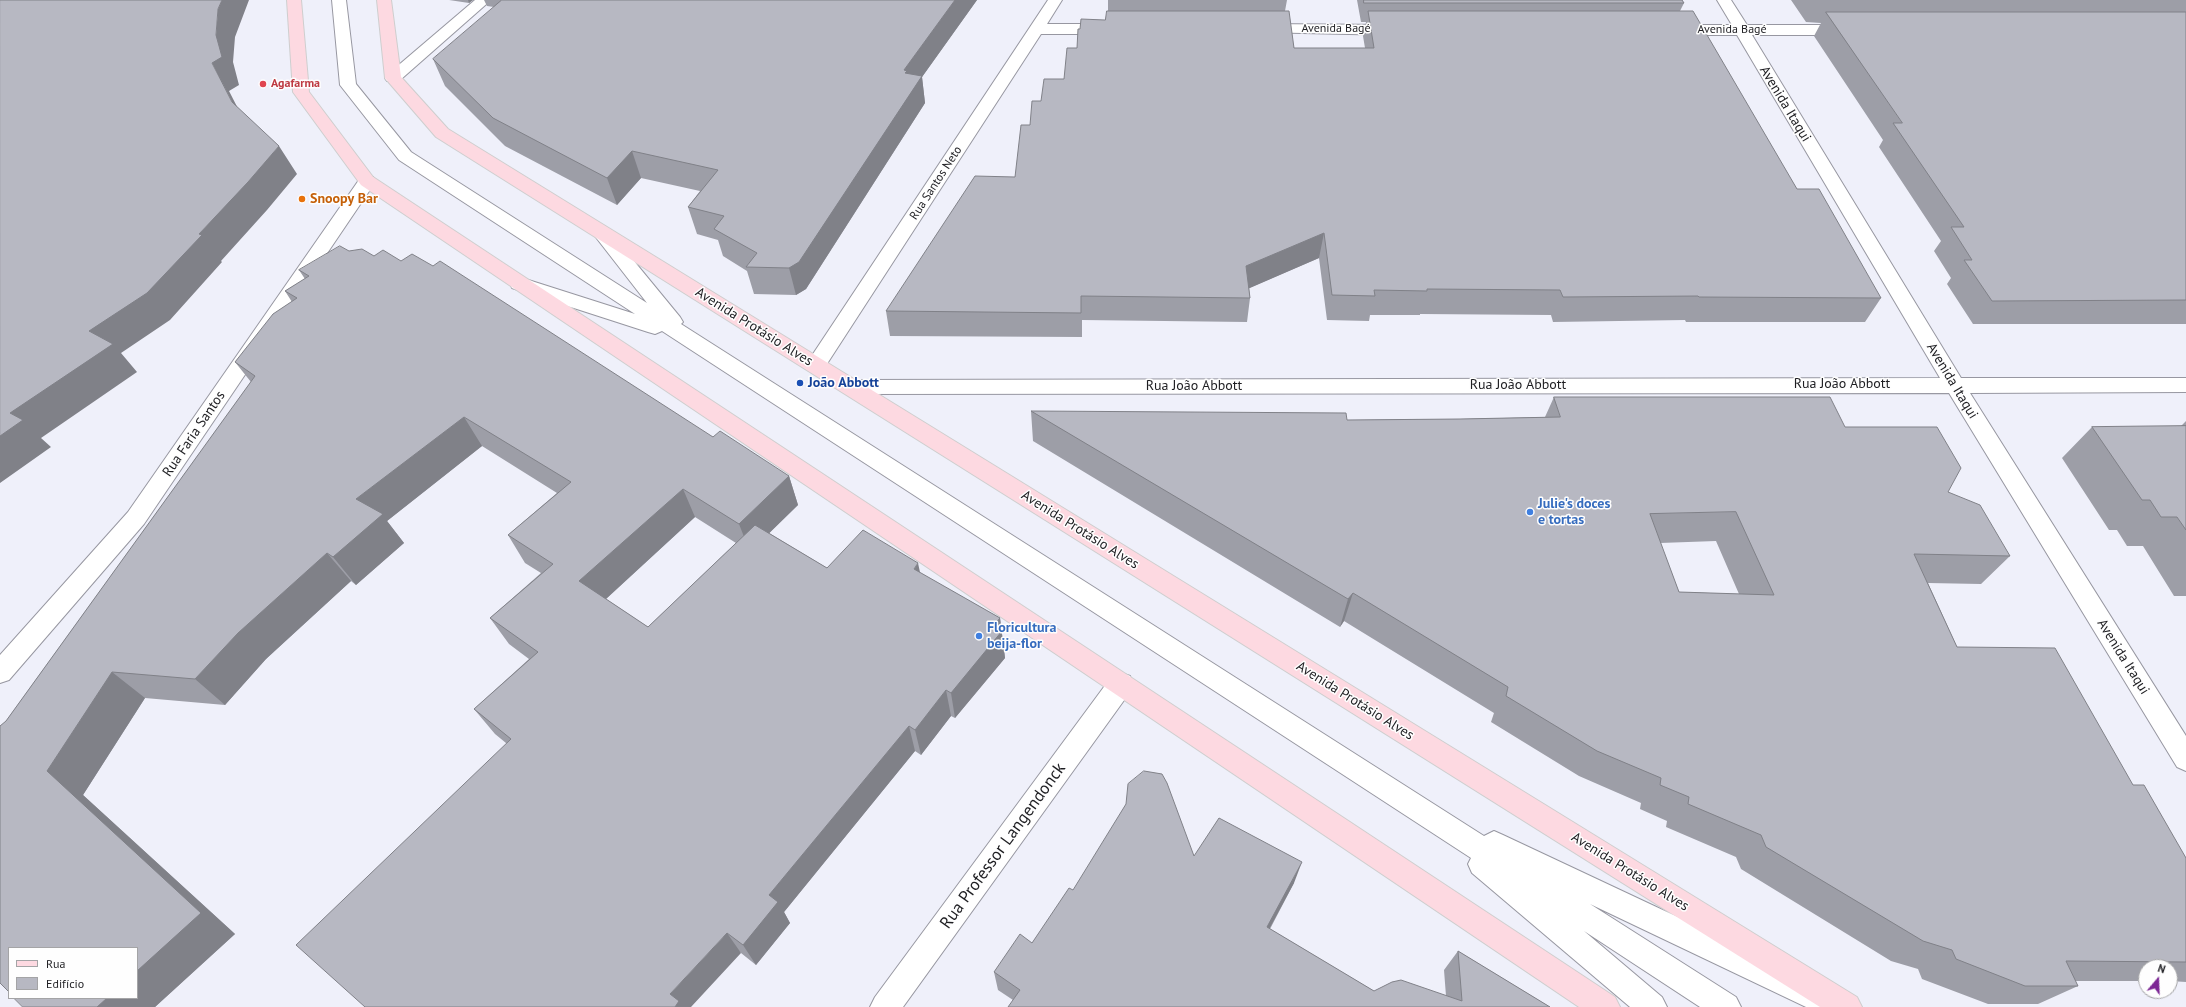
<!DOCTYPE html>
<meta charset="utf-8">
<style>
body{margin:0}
#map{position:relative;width:2186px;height:1007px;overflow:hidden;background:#eff0fa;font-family:"PT Sans",sans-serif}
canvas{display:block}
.legend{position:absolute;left:8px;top:947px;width:130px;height:52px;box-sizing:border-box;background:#fefefe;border:1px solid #a4a4a6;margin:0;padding:5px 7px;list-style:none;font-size:12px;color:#1e1e22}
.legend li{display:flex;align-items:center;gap:8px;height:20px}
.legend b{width:20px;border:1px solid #a4a4a6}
.north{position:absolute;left:2138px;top:959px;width:40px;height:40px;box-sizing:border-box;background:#fefefe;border:1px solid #a4a4a6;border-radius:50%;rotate:19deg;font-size:11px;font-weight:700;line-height:16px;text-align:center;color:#1e1e22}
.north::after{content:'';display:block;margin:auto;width:14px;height:18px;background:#7c2694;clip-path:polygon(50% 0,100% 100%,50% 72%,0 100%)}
</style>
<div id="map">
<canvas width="2186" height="1007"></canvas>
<ul class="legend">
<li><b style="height:5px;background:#fdd9e1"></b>Rua</li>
<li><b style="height:11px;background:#b7b8c2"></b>Edifício</li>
</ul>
<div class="north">N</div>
</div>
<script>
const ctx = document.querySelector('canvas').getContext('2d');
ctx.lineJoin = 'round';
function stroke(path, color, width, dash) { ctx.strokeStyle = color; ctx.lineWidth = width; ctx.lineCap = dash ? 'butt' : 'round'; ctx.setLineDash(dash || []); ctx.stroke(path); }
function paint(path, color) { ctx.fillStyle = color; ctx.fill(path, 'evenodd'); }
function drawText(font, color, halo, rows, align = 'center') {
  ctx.font = font + ' "PT Sans",sans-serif'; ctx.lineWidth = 3; ctx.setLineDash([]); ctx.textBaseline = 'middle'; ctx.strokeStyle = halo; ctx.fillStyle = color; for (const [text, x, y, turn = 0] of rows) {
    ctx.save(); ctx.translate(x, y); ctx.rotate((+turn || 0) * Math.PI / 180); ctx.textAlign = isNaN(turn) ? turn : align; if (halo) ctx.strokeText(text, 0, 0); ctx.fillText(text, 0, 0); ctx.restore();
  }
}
const minor = new Path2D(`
 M332 0H346L356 84 411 152 647 303 591 231 594 227 600 225 606 227 680 317 683 322 681 324 1484 836 1494 831 1503 835 1848 997 1853 1007H1806L1590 904 1736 997 1741 1007H1700L1584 931 1662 997 1667 1007H1630L1472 873 1468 864 1471 858 662 331 655 334 648 332 512 288 510 283 512 278 519 277 635 314 399 160 340 85Z
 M475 0H491L399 81H387L385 78 387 75Z
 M1048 0H1062L1047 24H1111L1116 26 1119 29 1116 32 1111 34H1041L823 370 816 372 809 370 806 365 809 360Z
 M1717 0H1731L1747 25H1847L1852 27 1855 30 1852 33 1847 35H1752L1961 378H2186V392L1970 393 2186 736V771L2177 767 1949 393 850 394 843 392 840 387 843 382 850 380 1940 378 1737 35H1673L1668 33 1665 30 1668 27 1673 25H1732Z
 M1261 24 1395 25 1400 27 1403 30 1400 33 1395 35 1256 32 1253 29 1256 26Z
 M367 176 373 177 376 181 144 524 9 680 0 683V655L128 512 361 177Z
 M1121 673 1130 676 1133 684 1130 692 903 1007H870L875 997 1112 676Z`);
const major = new Path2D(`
 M287 0H301L309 92 373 177 1615 997 1620 1007H1579L361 185 293 92Z
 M377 0H391L401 77 448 129 1857 997 1862 1007H1820L436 137 385 78Z`);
const wall = new Path2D(`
 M449 0H473L469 3Z
 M484 0H977L922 77 925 103 806 289 796 295 754 294 747 271 723 256 718 240 697 234 688 207 700 191 641 178 617 205 505 146 445 86 433 59 494 7 487 6Z
 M1108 0H1287L1285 11 1294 48H1365L1363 36 1366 22H1361L1357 0H1682L1684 3 1680 11 1797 189 1881 298 1865 322H1686L1685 320 1553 322 1551 315 1420 314V315H1370L1369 321 1327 320 1319 258 1249 288 1250 298 1247 322 1082 320V337L890 336 886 311 1015 177 1030 125 1041 101 1064 79 1077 48 1080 29 1105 20 1108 11Z
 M1791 0H2186V324H1973L1947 284 1951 278 1934 251 1941 241 1879 147 1883 140 1814 36 1821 23 1806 22Z
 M349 251 789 476 798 505 769 533 827 568 920 573 1000 618 1005 658 955 718 951 716 921 755 915 751 784 912 790 923 756 965 741 953 506 743 495 734 474 709 529 659 509 644 490 618 541 573 525 563 508 535 557 493 482 446 387 521 404 543 356 585 351 581 266 659 225 705 145 698 83 795 235 934 155 1007H23L6 721 251 382 235 362 292 302 285 291 305 279 299 270ZM695 517 736 543 648 627 606 599Z
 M1554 397 1845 427 1948 492 2010 556 1981 584 1928 583 1957 647 2133 785 2186 858V982L2170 981V967H2146V981H2075L2078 986 2038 1004H1988L1922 979 1918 969 1891 961 1741 869 1736 857 1666 827 1667 821 1640 809 1641 803 1579 776 1491 722 1494 713 1344 621 1340 627 1033 441 1031 411 1347 420 1460 419 1545 417ZM1716 541 1739 594 1679 592 1660 543Z
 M2186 421V596H2174L2143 546H2127L2117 530H2109L2062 458 2092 427 2181 426Z
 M1194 856 1294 883 1270 929 1374 991 1446 996 1444 970 1458 951 1550 1007 1013 1000 998 990 994 972 1032 943 1073 890Z`);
const shadedWall = new Path2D(`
 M222 0H249L235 37 233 62 239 85 229 91 249 130 232 102 212 63 216 35 218 9Z
 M468 0H473L469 3Z
 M955 0H977L922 77 925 103 806 289 796 295 789 268 904 70Z
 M279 146 297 174 267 210 221 261 222 262 170 320 121 353 137 372 41 438 51 447 0 483V436L10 413 89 331 199 234Z
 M632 151 641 178 617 205 607 178Z
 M1324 233 1319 258 1243 291 1246 266Z
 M464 417 482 446 387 521 404 543 356 585 333 557 356 499Z
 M789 476 798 505 750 552 739 524Z
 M683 489 695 517 595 609 579 581Z
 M327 553 351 581 266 659 225 705 195 679 238 633Z
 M918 563 924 591 914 569Z
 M1353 593 1344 621 1340 627 1348 599Z
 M1000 618 1005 658 955 718 951 693 993 626Z
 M112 672 145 698 83 795 235 934 155 1007H97L107 998H137V971L47 771Z
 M946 690 951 716 921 755 915 730Z
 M909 726 915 751 784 912 790 923 756 965 743 945 769 895Z
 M1302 862 1294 883 1260 946 1267 927Z
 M727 933 741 953 691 1007H675L670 994Z`);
const building = new Path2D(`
 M0 0H222L218 9 216 35 222 57 212 63 232 102 279 146 248 182 199 234 202 235 147 293 89 331 113 344 10 413 23 420 0 436Z
 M502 0H955L904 70 907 71 905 73 922 76 799 262 789 268 746 267 757 253 714 229 724 216 688 207 718 170 632 151 607 178 493 118 433 59Z
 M1364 0H1682L1684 3H1364Z
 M1107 11H1289L1294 48H1374L1368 11H1693L1797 189H1819L1881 298 1699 297 1698 296 1563 297 1560 290 1427 289V291L1374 290 1375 296 1332 295 1324 233 1246 266 1250 298 1081 296V313L886 311 975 176 1015 177 1021 125H1030L1032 101H1041L1044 79H1064L1067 48H1077L1078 29H1080L1081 19 1105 20Z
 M1826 12H2186V300L1992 301 1964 260H1972L1951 227H1964L1893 123H1902Z
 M340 246 349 251 362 249 374 256 383 250 401 261 412 254 433 266 440 261 713 437 720 431 789 476 739 524 683 489 579 581 648 627 755 525 827 568 863 530 918 563 914 569 1000 618 993 626 1002 631 951 693 946 690 915 730 909 726 769 895 778 902 743 945 727 933 670 994 679 1001 675 1007H365L296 945 511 739 474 709 538 652 490 618 553 564 508 535 571 482 464 417 356 499 383 514 333 557 327 553 238 633 195 679 112 672 47 771 201 913 137 971V948H9V992L0 983V726L6 721 255 376 235 362 273 314 297 298 285 291 309 276 299 270Z
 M1554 397H1830L1845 427H1937L1961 468 1948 492 1980 505 2010 556 1914 554 1957 647 2055 648 2133 785H2144L2186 858V962L2066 961 2078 986H2025L1956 959 1952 950 1923 941 1766 847 1761 835 1688 804 1689 797 1660 785 1661 778 1597 751 1506 696 1508 687 1353 593 1348 599 1031 411 1346 413 1347 420 1460 419 1560 417ZM1736 512 1774 595 1679 592 1650 514Z
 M2186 426V530L2177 517H2161L2150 500H2142L2092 427Z
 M1144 771 1162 774 1167 783 1194 856 1219 818 1302 862 1267 927 1374 991 1392 982 1401 980 1462 1001 1458 951 1550 1007H1008L1020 990 994 972 1020 934 1032 943 1069 888 1073 890 1126 804 1128 784Z
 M14 998H107L97 1007H23Z`);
const markers = [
 [263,84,4,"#e0444e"],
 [302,199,4,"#e8710a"],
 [800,383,4,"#1a4fb4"],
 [1530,512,4,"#3f7fe0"],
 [979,636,4,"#3f7fe0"]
];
const farStreetnames = [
 ["Avenida Bagé",1336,29],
 ["Avenida Bagé",1732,30],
 ["Rua Santos Neto",936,183,-57]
];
const farHealthnames = [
 ["Agafarma",271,84]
];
const streetNames = [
 ["Avenida Itaqui",1785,104,59],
 ["Avenida Protásio Alves",754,327,32],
 ["Avenida Itaqui",1952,381,59],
 ["Rua João Abbott",1842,384],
 ["Rua João Abbott",1518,385],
 ["Rua João Abbott",1194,386],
 ["Rua Faria Santos",194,434,-56],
 ["Avenida Protásio Alves",1080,530,32],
 ["Avenida Itaqui",2123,657,58],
 ["Avenida Protásio Alves",1355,701,32],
 ["Avenida Protásio Alves",1630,872,32]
];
const foodNames = [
 ["Snoopy Bar",310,199]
];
const transitNames = [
 ["João Abbott",808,383]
];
const shopNames = [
 ["Julie's doces",1538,504],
 ["e tortas",1538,520],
 ["Floricultura",987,628],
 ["beija-flor",987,644]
];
const nearStreetnames = [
 ["Rua Professor Langendonck",1003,846,-54]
];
stroke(minor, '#9797a1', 2);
stroke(major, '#cecece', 2);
paint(minor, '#fff');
paint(major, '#fdd9e1');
paint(wall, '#9d9ea7');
paint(shadedWall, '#808188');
paint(building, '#b7b8c2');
stroke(building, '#808188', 1);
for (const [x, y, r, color] of markers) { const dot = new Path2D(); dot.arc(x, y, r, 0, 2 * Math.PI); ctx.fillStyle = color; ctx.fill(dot); stroke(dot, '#fefefe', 1.5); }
drawText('12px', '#1e1e22', '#fefefe', farStreetnames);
drawText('bold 12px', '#be3a42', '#fefefe', farHealthnames, 'left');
drawText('14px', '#1e1e22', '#fefefe', streetNames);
drawText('bold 14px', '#c56008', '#fefefe', foodNames, 'left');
drawText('bold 14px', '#164399', '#fefefe', transitNames, 'left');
drawText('bold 14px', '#366cbe', '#fefefe', shopNames, 'left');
drawText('17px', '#1e1e22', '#fefefe', nearStreetnames);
</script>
